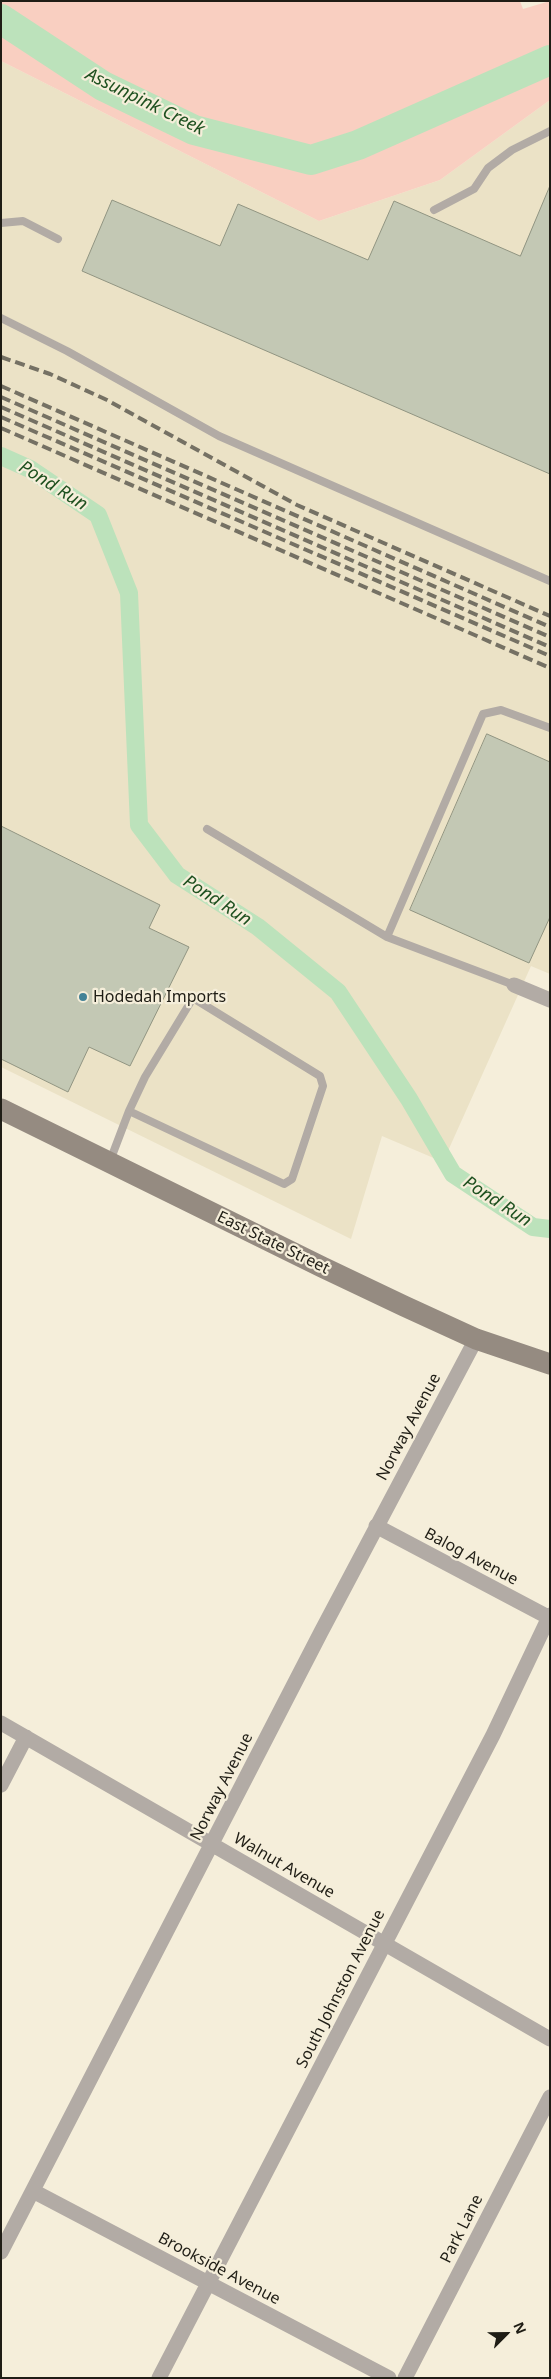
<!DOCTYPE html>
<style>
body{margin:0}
#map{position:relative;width:551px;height:2379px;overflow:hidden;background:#f5eeda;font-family:"Noto Sans",sans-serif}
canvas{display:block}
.frame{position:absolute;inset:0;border:2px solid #1f1d15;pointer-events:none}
.north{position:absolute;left:481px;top:2309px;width:50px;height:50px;-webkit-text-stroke:4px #f5eeda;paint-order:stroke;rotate:67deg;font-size:14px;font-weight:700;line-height:20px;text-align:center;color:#1f1d15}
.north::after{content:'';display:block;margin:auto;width:18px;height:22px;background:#1f1d15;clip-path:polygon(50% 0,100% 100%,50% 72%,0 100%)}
</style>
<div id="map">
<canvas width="551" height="2379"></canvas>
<div class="frame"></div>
<div class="north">N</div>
</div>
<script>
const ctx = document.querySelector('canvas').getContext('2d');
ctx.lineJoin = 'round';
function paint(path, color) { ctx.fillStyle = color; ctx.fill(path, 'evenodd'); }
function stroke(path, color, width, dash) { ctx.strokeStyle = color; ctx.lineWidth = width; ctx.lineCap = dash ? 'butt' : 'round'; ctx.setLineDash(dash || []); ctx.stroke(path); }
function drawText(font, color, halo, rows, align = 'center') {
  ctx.font = font + ' "Noto Sans",sans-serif'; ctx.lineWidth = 4.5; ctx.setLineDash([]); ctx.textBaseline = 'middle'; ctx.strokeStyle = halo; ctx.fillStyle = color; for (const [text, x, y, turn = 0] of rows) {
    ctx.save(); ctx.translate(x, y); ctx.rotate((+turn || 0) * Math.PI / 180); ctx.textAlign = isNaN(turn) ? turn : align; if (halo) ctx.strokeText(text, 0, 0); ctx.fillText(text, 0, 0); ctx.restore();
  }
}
const built = new Path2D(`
 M1 61 319 221 440 180 550 100V974L531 966 443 1162 382 1136 351 1239 1 1067Z`);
const green = new Path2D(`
 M1 1H520L523 9 550 1V100L440 180 319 221 1 61Z`);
const canal = new Path2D(`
 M1 456 30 469 98 515 129 593 139 825 177 875 258 927 338 992 409 1099 453 1174 533 1227 550 1229`);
const river = new Path2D(`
 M1 19 103 86 194 130 311 160 358 145 550 60`);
const building = new Path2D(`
 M550 186V474L82 271 112 200 220 246 238 204 368 260 394 201 520 256Z
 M487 734 550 762V917L529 963 410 910Z
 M1 826 160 905 149 928 189 947 130 1066 89 1047 68 1092 1 1059Z`);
const lane = new Path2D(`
 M434 210 474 189 488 168 512 150 550 131
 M1 223 23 221 58 239
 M1 318 67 351 219 436 550 581
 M207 829 387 937 514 985
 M387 937 483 714 501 710 550 728
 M110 1161 129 1111 145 1077 193 998 320 1076 323 1086 292 1179 284 1184 129 1111`);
const street = new Path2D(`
 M514 985 550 1000
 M376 1526 550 1618
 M1 1723 550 2039
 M1 1785 26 1737
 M33 2191 389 2378
 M1 2252 321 1632 476 1339
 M159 2378 493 1735 550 1615
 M405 2378 550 2097`);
const secondary = new Path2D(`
 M1 1109 322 1267 404 1306 476 1339 550 1364`);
const rail = new Path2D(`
 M1 357 50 374 107 400 297 505 550 616
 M1 386 550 627
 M1 397 550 637
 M1 407 550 647
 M1 417 550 656
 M1 428 550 668`);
const markers = [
 [83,997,5,"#438297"]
];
const poiNames = [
 ["Hodedah Imports",93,997]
];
const streetNames = [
 ["East State Street",273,1243,26],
 ["Norway Avenue",409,1427,-62],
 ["Balog Avenue",471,1557,28],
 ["Norway Avenue",222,1787,-63],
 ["Walnut Avenue",284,1866,30],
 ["South Johnston Avenue",341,1989,-63],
 ["Park Lane",462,2229,-63],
 ["Brookside Avenue",219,2269,28]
];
const waterNames = [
 ["Assunpink Creek",145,102,26],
 ["Pond Run",53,486,32],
 ["Pond Run",217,901,33],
 ["Pond Run",497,1202,33]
];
paint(built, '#ebe2c6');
paint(green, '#f9cfc1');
stroke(canal, '#bce2bb', 18);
stroke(river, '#bce2bb', 30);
paint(building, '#c3c8b4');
stroke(building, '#919582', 1);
stroke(lane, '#b2aba5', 8);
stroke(street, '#b2aba5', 15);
stroke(secondary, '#958b81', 21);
stroke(rail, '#757164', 4, [10, 5]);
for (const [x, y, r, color] of markers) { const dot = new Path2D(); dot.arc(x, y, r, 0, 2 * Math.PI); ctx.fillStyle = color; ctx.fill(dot); stroke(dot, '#f5eeda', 2); }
drawText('16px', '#1f1d15', '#f5eeda', poiNames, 'left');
drawText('16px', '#1f1d15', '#f5eeda', streetNames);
drawText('italic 18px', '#1f5120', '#f5eeda', waterNames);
</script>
